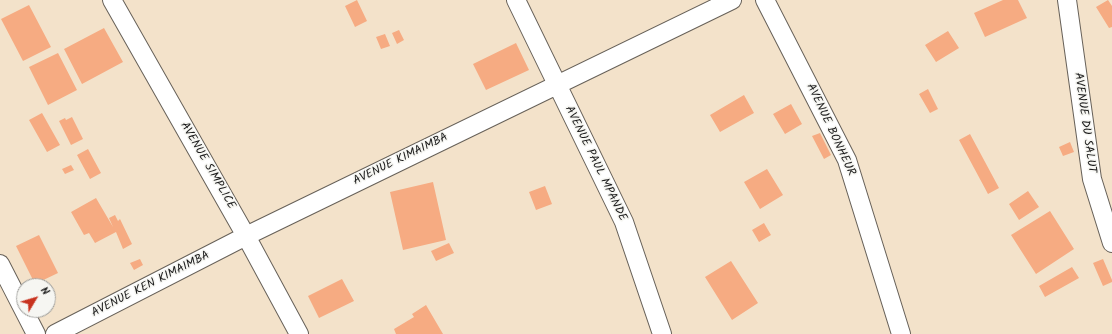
<!DOCTYPE html>
<style>
body{margin:0}
#map{position:relative;width:1112px;height:334px;overflow:hidden;background:#f3e2ca;font-family:Kalam,sans-serif}
canvas{display:block}
.north{position:absolute;left:16px;top:278px;width:40px;height:40px;box-sizing:border-box;background:#f6f6f2;border:1px solid #9f9f9c;border-radius:50%;rotate:52deg;font-size:11px;font-weight:700;line-height:16px;text-align:center;color:#1c1c1c}
.north::after{content:'';display:block;margin:auto;width:14px;height:18px;background:#c8321e;clip-path:polygon(50% 0,100% 100%,50% 72%,0 100%)}
</style>
<div id="map">
<canvas width="1112" height="334"></canvas>
<div class="north">N</div>
</div>
<script>
const ctx = document.querySelector('canvas').getContext('2d');
ctx.lineJoin = 'round';
function paint(path, color) { ctx.fillStyle = color; ctx.fill(path, 'evenodd'); }
function stroke(path, color, width, dash) { ctx.strokeStyle = color; ctx.lineWidth = width; ctx.lineCap = dash ? 'butt' : 'round'; ctx.setLineDash(dash || []); ctx.stroke(path); }
function drawText(font, color, halo, rows, align = 'center') {
  ctx.font = font + ' Kalam,sans-serif'; ctx.lineWidth = 3; ctx.setLineDash([]); ctx.textBaseline = 'middle'; ctx.strokeStyle = halo; ctx.fillStyle = color; for (const [text, x, y, turn = 0] of rows) {
    ctx.save(); ctx.translate(x, y); ctx.rotate((+turn || 0) * Math.PI / 180); ctx.textAlign = isNaN(turn) ? turn : align; if (halo) ctx.strokeText(text, 0, 0); ctx.fillText(text, 0, 0); ctx.restore();
  }
}
const building = new Path2D(`
 M357 0 367 21 355 27 345 6Z
 M1003 0H1018L1027 18 985 37 974 13Z
 M1108 0 1112 6V27L1109 28 1096 7Z
 M29 5 51 47 23 61 1 19Z
 M104 28 123 62 82 84 64 49Z
 M399 30 404 40 397 44 392 33Z
 M948 31 959 48 936 62 925 45Z
 M385 34 390 46 381 49 376 37Z
 M516 43 529 70 486 90 473 64Z
 M58 53 77 90 48 105 29 67Z
 M928 89 938 109 930 113 919 94Z
 M744 95 754 113 720 132 710 115Z
 M791 104 802 124 785 134 773 114Z
 M42 113 60 145 47 152 29 120Z
 M72 117 83 139 71 145 59 121 65 118 66 120Z
 M820 133 831 155 824 159 812 136Z
 M970 134 999 188 988 194 959 140Z
 M1070 142 1074 152 1063 156 1059 147Z
 M88 149 101 173 90 179 77 155Z
 M71 165 74 170 65 174 62 169Z
 M767 169 783 195 760 209 744 182Z
 M433 182 446 240 403 250 390 192Z
 M545 186 552 204 536 210 529 192Z
 M1028 191 1039 207 1019 220 1009 204Z
 M96 198 113 227 109 218 115 215 118 221 120 219 132 244 123 249 116 232 95 243 89 233 84 235 71 212Z
 M1050 211 1074 249 1036 274 1011 235Z
 M764 223 771 235 759 242 752 230Z
 M39 235 58 273 35 284 16 246Z
 M449 243 454 253 436 261 431 251Z
 M140 259 143 265 134 270 130 263Z
 M1103 259 1112 280V282L1103 286 1093 263Z
 M731 261 758 303 732 320 705 277Z
 M1072 267 1079 278 1045 297 1039 286Z
 M342 279 354 301 319 318 308 296Z
 M426 305 443 334H396L394 329 414 317 412 314Z`);
const street = new Path2D(`
 M112 0 246 236 299 334
 M516 0 624 222 662 334
 M765 0 847 160 901 334
 M1067 0 1092 179 1112 243
 M0 264 36 334
 M55 334 246 236 732 0`);
const streetNames = [
 ["AVENUE DU SALUT",1084,123,82],
 ["AVENUE BONHEUR",830,130,65],
 ["AVENUE KIMAIMBA",401,160,-26],
 ["AVENUE PAUL MPANDE",595,164,64],
 ["AVENUE SIMPLICE",207,166,60],
 ["AVENUE KEN KIMAIMBA",151,285,-27]
];
paint(building, '#f6ab82');
stroke(street, '#676159', 20);
stroke(street, '#fff', 18);
drawText('12px', '#1c1c1c', '#f6f6f2', streetNames);
</script>
